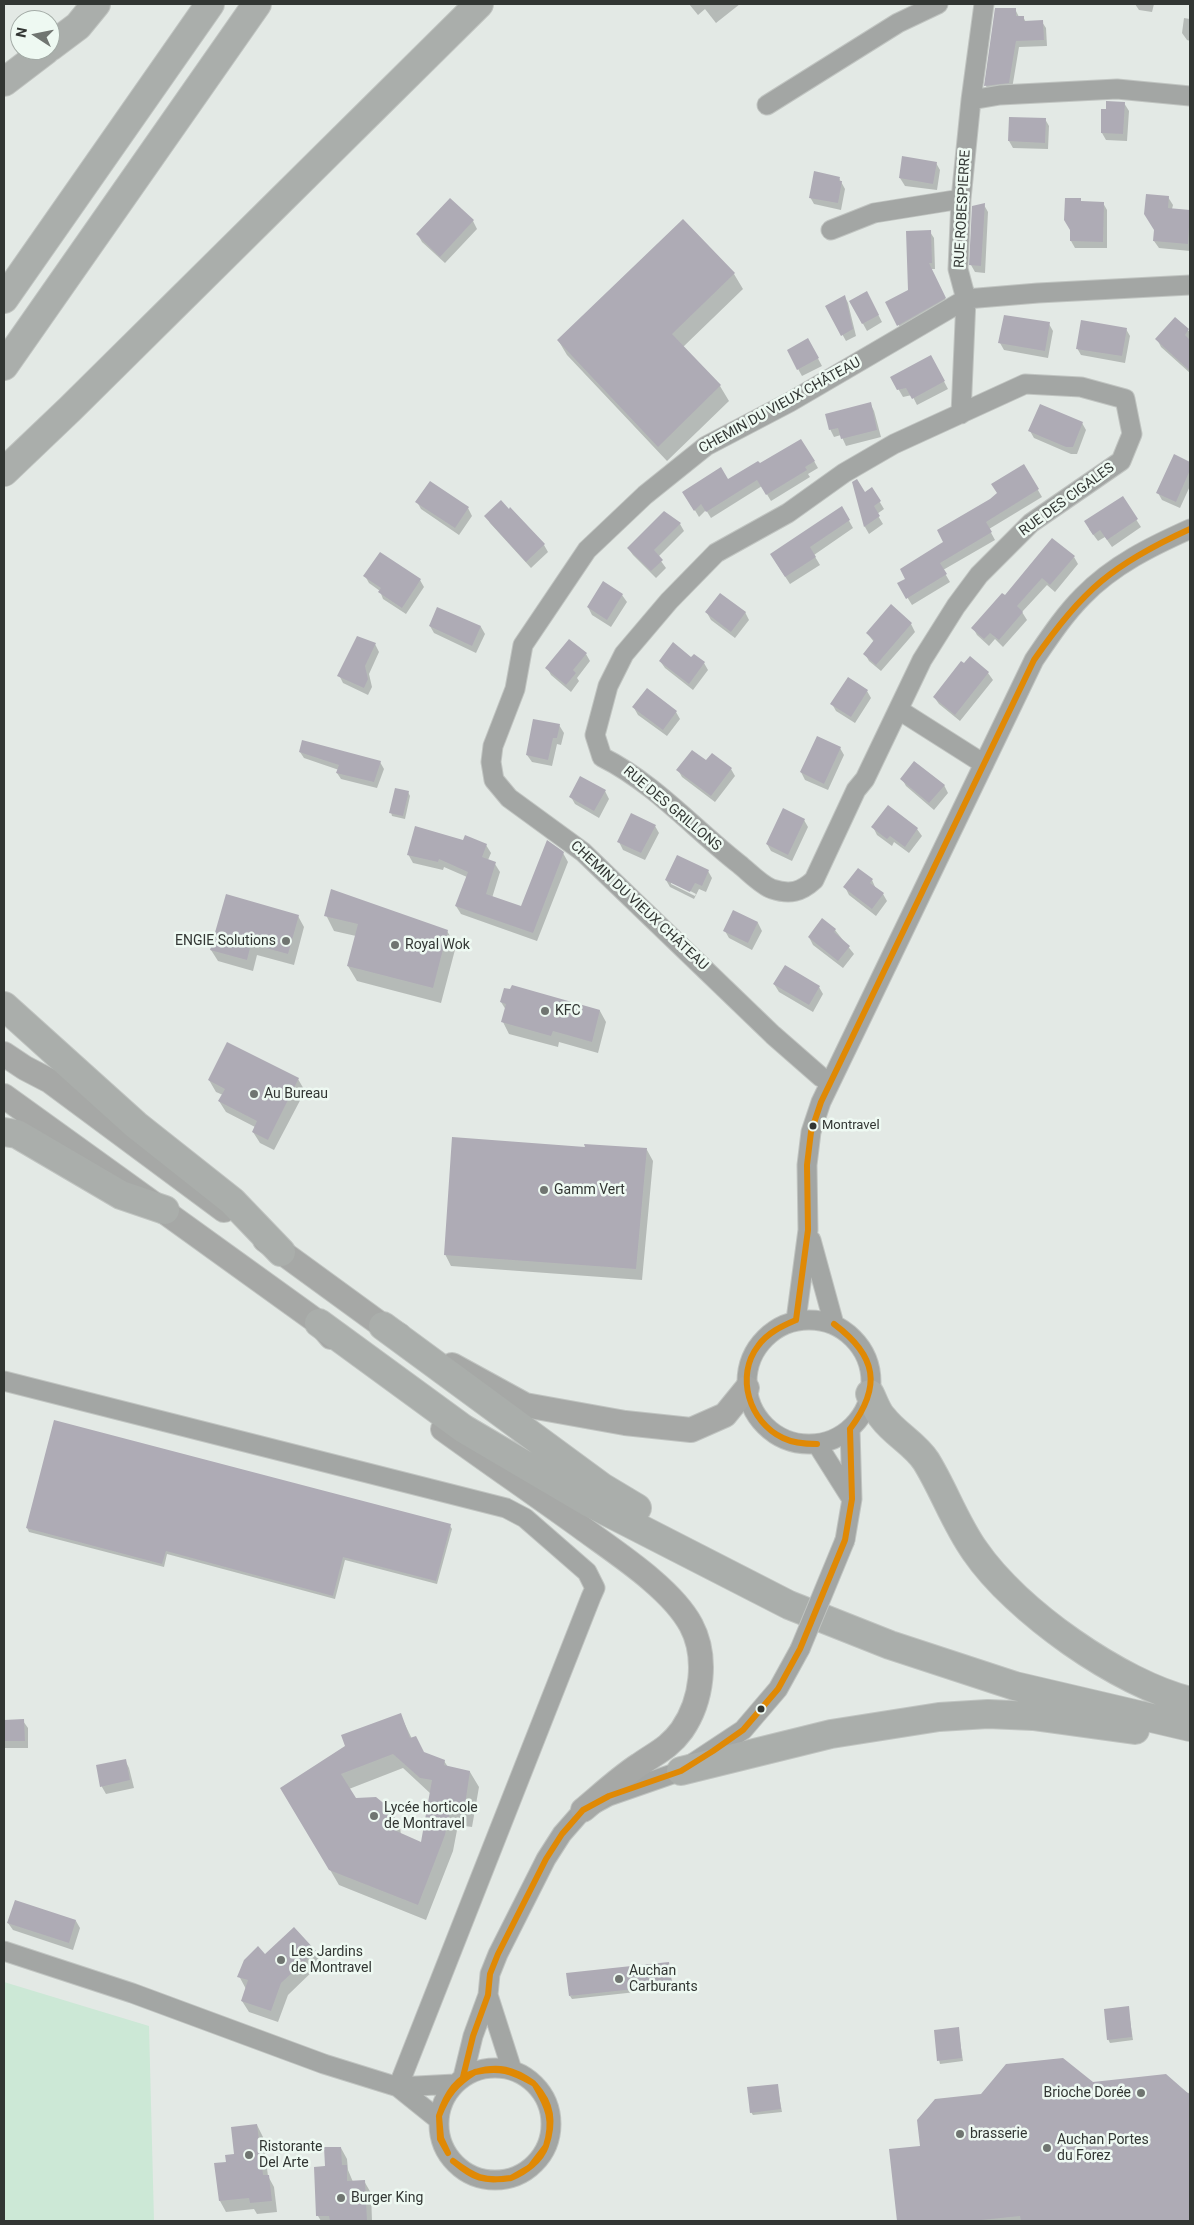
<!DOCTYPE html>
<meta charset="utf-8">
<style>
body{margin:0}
#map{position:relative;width:1194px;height:2225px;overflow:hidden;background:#e3e9e5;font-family:Roboto,sans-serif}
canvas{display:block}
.frame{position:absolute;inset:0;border:5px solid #323633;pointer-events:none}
.north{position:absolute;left:10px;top:10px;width:50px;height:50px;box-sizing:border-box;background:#eef9f2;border:1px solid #a3aba6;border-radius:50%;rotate:281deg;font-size:14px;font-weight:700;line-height:20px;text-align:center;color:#323633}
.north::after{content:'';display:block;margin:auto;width:18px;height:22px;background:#707571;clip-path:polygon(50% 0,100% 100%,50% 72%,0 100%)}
</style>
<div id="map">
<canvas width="1194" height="2225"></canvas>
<div class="frame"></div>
<div class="north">N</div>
</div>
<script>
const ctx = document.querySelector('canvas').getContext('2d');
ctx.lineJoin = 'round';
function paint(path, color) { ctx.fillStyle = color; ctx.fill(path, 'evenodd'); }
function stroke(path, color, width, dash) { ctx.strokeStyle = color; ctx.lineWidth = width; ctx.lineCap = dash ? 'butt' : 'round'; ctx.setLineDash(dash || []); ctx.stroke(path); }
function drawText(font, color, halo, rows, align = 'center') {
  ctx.font = font + ' Roboto,sans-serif'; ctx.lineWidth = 5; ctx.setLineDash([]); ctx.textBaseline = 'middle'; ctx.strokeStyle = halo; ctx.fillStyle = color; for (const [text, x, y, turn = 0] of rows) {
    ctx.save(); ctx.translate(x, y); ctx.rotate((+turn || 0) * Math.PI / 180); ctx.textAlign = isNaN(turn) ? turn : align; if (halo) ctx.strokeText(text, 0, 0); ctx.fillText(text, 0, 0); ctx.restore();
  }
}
const green = new Path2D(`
 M4 1982 149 2026 154 2221H4Z`);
const shadow = new Path2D(`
 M689 4H740L716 23 705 9 698 15Z
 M1135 4H1154L1152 12 1139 10Z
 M996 9H1015L1019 17H1023L1026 22H1042L1046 28 1047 46 1019 47 1012 89 989 92 986 86Z
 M1184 18 1190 19V41L1187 40 1182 33Z
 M1124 103 1129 111 1127 141 1106 140 1102 133Z
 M1045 119 1049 126 1048 149 1013 148 1009 141Z
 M903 158 936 163 940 170 937 190 905 186 900 178Z
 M839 178 845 189 841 210 814 204 810 197Z
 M1168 197 1173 205 1172 209 1190 211V251L1159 248 1154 241Z
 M1080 199 1082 203H1103L1107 210V248H1075L1071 241Z
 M450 200 473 221 477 229 445 263 422 242 418 235Z
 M984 205 988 212 985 273 975 272 971 265Z
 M683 220 734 274 743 289 683 347 720 386 729 401 667 461 567 355 558 340Z
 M930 232 934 238 935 269H931L948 304 902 331 887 303 909 291Z
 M867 293 882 322 867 331 851 302Z
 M845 297 848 303 856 336 846 341 827 307Z
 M1175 319 1190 332V373L1161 347 1157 339Z
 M1049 324 1053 331 1048 358 1004 350 1000 343Z
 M1126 329 1130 336 1125 363 1081 355 1077 348Z
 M808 340 822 366 802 376 788 351Z
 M931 357 948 389 917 405 912 395 903 397 892 378Z
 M870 403 874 411 881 437 846 446 841 435 834 437 830 429Z
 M1082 423 1086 430 1077 454H1071L1034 438 1030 431Z
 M1174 456 1190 463V486L1180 508 1162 500 1158 493Z
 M814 461 818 468 808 474 810 477 771 501 762 486 711 518 706 510 699 517 684 492 728 480 759 465Z
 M1024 466 1042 497 989 529 995 540 943 570 950 582 912 605 899 584 907 579 991 500Z
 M853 482 864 493 872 489 884 509 877 514 883 524 869 534 865 527Z
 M1122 498 1141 527 1112 547 1105 537 1098 541 1089 529Z
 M417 502 468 508 472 516 459 535 421 509Z
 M842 508 853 528 814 555 820 565 790 584 775 561Z
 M664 512 680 524 684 531 658 557 666 568 656 578 633 555 628 548Z
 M486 516 544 545 548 552 531 568 490 523Z
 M1074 557 1078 564 1055 592 1047 585 1022 612 1027 620 1003 647 995 639 989 646 977 635 973 628 1005 597Z
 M365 576 420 580 424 587 406 614 383 599 380 591 369 583Z
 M604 583 622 595 627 602 611 627 592 615 588 607Z
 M891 606 911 624 915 632 881 671 869 661 865 654 874 642 867 633Z
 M745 612 749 620 735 638 711 620 707 613Z
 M430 626 481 627 485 634 476 653 434 633Z
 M375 644 379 652 369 674 372 687 368 695 343 683 339 675Z
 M586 654 590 661 577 678 579 681 571 692 551 675 547 668Z
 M970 658 988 673 993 680 960 721 939 704 934 697Z
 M660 661 704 663 708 670 693 690 665 668Z
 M867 691 871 698 855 723 836 711 832 704Z
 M634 708 676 712 680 719 667 736 638 715Z
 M559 725 564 733 561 745 557 744 552 766 532 762 527 755Z
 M840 748 844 755 828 790 805 780 801 772Z
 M300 752 380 762 384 769 377 788 341 779 337 773 339 770 304 758Z
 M706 762 731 769 735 776 715 802 682 777 678 770Z
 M902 779 944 785 948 793 934 810 906 786Z
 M605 791 609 799 599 818 575 804 571 797Z
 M408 792 410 796 405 819 392 816 391 812Z
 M804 820 808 827 792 861 771 851 767 844Z
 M655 826 659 833 645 860 623 850 619 842Z
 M873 827 917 829 922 836 909 853 894 842 892 846 877 835Z
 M464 841 486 845 491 853 488 860 495 864 500 872 492 898 522 908 563 853 568 862 537 941 461 914 456 906 467 877 444 867 443 870 413 863 408 854Z
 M858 869 872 880 876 889 883 894 887 901 876 916 849 895 845 887Z
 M708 871 712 878 706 892 699 889 694 899 670 887 666 880ZM671 881 696 894 695 896 671 884Z
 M734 912 758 923 762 931 752 950 729 938 725 931Z
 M326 915 447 931 456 946 441 1003 357 981 348 966 356 936 334 931Z
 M298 916 304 927 294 965 257 955 253 971 218 961 211 950Z
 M835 930 854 954 843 968 813 945 809 937Z
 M774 984 819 987 823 994 813 1012 779 992Z
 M501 1002 600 1011 606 1022 598 1053 559 1042 558 1047 509 1034 503 1022 506 1010Z
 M298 1079 305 1091 274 1150 260 1143 253 1132 255 1127 226 1112 219 1101 223 1095 216 1092 209 1080Z
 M586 1148 647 1150 653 1161 642 1280 451 1266 445 1254Z
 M450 1526 452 1529 437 1584 345 1560 335 1599 167 1554 164 1567 29 1532 27 1528Z
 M400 1714 412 1739 425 1754 444 1761 448 1767 470 1772 479 1787 472 1827 458 1825 453 1851 426 1920 339 1885 282 1788ZM403 1768 431 1794 422 1844 401 1835 400 1827 391 1811 355 1799 349 1789Z
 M4 1721H23L28 1728V1748H4Z
 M125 1760 129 1768 134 1788 106 1794 102 1787 97 1766Z
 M76 1921 80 1928 73 1950 13 1930 8 1923Z
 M315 1952 321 1963 288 1995 278 2022 249 2012 242 2001 246 1989 239 1976 265 1955Z
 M669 1963 673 1988 572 1999 570 1996Z
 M1128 2007 1133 2040 1110 2043 1108 2039Z
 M958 2028 963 2061 940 2064 939 2060Z
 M1092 2084 1190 2093V2221H899L890 2151 921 2148Z
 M777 2085 782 2112 753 2115 751 2112Z
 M257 2125 263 2137 268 2176 274 2187 277 2212 257 2214 254 2209 226 2212 220 2201 235 2155Z
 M341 2148 347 2159 348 2170 353 2182 364 2181 371 2193 372 2221H321L318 2216 327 2167Z`);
const building = new Path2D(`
 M995 8H1016V16H1024V21L1043 20 1044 40 1016 41 1009 83 984 86Z
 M1106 101 1125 102 1123 134 1101 133V109H1106Z
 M1009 117 1046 118 1045 143 1008 141Z
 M902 156 937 162 933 184 899 178Z
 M814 171 840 177 839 181H842L838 203 809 198Z
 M1146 194 1169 196 1168 208 1190 210 1188 244 1153 241 1154 230 1144 214Z
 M450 198 474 220 440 257 416 234Z
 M1065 198H1081V201L1104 202 1103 242 1070 241V230L1064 220Z
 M985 203 981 266 969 265 972 206Z
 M683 219 735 273 672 334 721 385 658 447 557 340Z
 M931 230 932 263H929L946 298 897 326 885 302 908 290 906 231Z
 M867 291 879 315 862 324 849 301Z
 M845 295 853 329 841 336 825 306Z
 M1004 315 1050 322 1045 351 998 343Z
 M1175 317 1189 329 1185 335 1190 340V371L1155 339Z
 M1081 320 1127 328 1122 356 1076 349Z
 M808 338 819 358 797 370 787 350Z
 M931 355 945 381 912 399 906 388 897 390 890 377Z
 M871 402 877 430 841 439 838 428 829 430 825 414Z
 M1040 404 1083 422 1073 447H1066L1028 431Z
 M801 439 815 461 805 467 807 470 766 495 757 480 706 512 701 504 694 511 682 492 721 467 728 479 758 461 760 463Z
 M1174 454 1190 462V470L1176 502 1156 493Z
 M1024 464 1039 489 986 522 992 532 940 563 947 574 906 599 897 583 905 579 900 569 943 542 937 530 990 499 997 493 991 484Z
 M857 479 865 492 872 487 881 501 874 506 880 516 864 527 852 482Z
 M430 481 469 507 455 528 415 502Z
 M1123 496 1138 519 1107 540 1100 530 1093 535 1084 521Z
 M501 500 509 509 510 507 545 544 526 562 484 516Z
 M842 506 850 520 810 547 816 557 785 577 770 554Z
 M664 511 681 523 654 550 663 560 651 571 627 548Z
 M1052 538 1075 556 1050 585 1042 578 1017 606 1023 612 999 640 990 633 984 639 971 628 1002 593 1005 595Z
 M380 552 421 579 402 608 378 592 381 588 363 576Z
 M603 581 623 594 607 620 587 607Z
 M720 593 746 612 731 632 705 612Z
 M891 604 912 623 876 665 863 654 874 640 866 633Z
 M437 607 481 626 472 646 429 626Z
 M357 636 376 643 365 666 368 679 364 688 337 676Z
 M569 639 587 653 573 670 576 673 566 685 545 668Z
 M673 642 691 657 694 654 705 662 689 684 659 661Z
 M970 656 989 672 955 715 933 697 961 661 964 663Z
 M848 677 868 690 851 717 830 704Z
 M647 688 677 711 663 730 632 707Z
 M533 719 560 724 557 738H553L548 760 526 755Z
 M817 736 841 747 824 784 800 772Z
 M302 740 381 761 374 782 336 773 339 765 299 752Z
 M692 750 706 760 712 753 732 768 711 796 676 770Z
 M914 761 945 785 929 803 900 779Z
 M580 776 606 790 594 811 569 797Z
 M395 788 409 791 403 816 389 813Z
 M888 805 918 828 905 847 890 836 887 839 871 827Z
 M783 808 805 819 788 855 766 844Z
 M631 813 656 825 641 853 617 842Z
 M415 826 463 840 465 835 487 844 482 857 496 862 486 894 521 906 547 840 564 852 533 933 455 906 468 872 439 859 438 862 407 855Z
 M677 855 709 870 702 886 695 883 690 892 665 880Z
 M858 868 873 879 870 883 884 893 872 909 843 887Z
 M331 889 448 930 433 988 347 966 358 924 324 916Z
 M226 894 299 915 288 954 251 944 247 960 210 950Z
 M733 910 758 922 748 943 723 931Z
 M822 918 836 929 834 932 850 946 838 961 808 937Z
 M785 965 820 986 809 1005 773 984Z
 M512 985 600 1010 592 1042 553 1031 551 1036 501 1022 506 1004 500 1002 504 988 510 989Z
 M227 1042 299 1078 268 1140 252 1132 257 1121 218 1101 225 1089 208 1080Z
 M452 1137 585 1147 584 1144 647 1148 636 1269 444 1255Z
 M54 1420 451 1524 436 1581 343 1557 333 1596 166 1551 162 1564 26 1528Z
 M401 1713 410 1738 416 1736 424 1752 445 1760 444 1765 470 1771 464 1812 450 1810 445 1835 418 1905 329 1870 280 1788 345 1746 341 1735ZM393 1754 420 1778 432 1780 421 1842 394 1830 392 1810 376 1797 356 1798 341 1774Z
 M24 1719 25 1741H4V1720Z
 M126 1759 130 1780 100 1787 96 1765Z
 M15 1900 76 1920 69 1943 7 1923Z
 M294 1927 316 1951 281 1983 271 2011 241 2001 248 1980 237 1977 244 1960 258 1946 265 1954Z
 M669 1962 672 1985 569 1996 566 1973Z
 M1129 2006 1132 2037 1107 2040 1104 2009Z
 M959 2027 962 2058 937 2061 934 2030Z
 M1063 2058 1093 2082 1166 2074 1190 2095V2221H1021L1020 2216 972 2221H897L889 2149 920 2146 917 2120 935 2099 981 2094 1006 2064Z
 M778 2084 781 2109 750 2113 747 2087Z
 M257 2124 263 2175H269L272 2201 250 2203 249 2198 219 2201 214 2163 226 2162 225 2155 234 2154 231 2127Z
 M324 2147H341L342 2165H347V2181L365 2180 367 2221H330L329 2216H316L314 2167 325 2166Z`);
const minor = new Path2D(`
 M971 100 1000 95 1117 89 1190 96
 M767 105 898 23 938 4
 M831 230 874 213 961 199
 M1025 384 1081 387 1125 399 1132 434 1121 461 1031 523 979 575 956 606 922 660 865 779 856 790 814 880C801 892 790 895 772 889 761 885 748 871 739 864 693 828 654 783 602 757L595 735 608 686 624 654 669 601 716 553 788 513 844 473 894 444Z
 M961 414 966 299 958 269 961 199 971 100 984 4
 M899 710 984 764
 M830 1081 821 1077 773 1035 583 852 509 798 494 780 491 762 493 746 515 689 523 645 587 550 645 495 706 446 790 402 966 299 1038 293 1190 285
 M811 1240 834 1324
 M747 1382a62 62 0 1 1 124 0a62 62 0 1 1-124 0Z
 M796 1320 808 1230 807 1165 811 1132 821 1102 1034 660C1049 638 1064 615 1083 596 1113 565 1152 546 1190 529
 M4 1381 506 1508 525 1518 587 1572 595 1588 591 1597 398 2087
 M817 1444 851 1498
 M845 1540 852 1499 850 1429
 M4 1951 132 1993 324 2064 398 2087 455 2084
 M488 1995 512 2070
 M439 2124a56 56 0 1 1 112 0a56 56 0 1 1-112 0Z
 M463 2077 473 2036 488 1995 490 1974 498 1954 546 1859 562 1834 583 1810 609 1796 681 1771 743 1730 778 1689 800 1649
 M398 2087 439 2120`);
const major = new Path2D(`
 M4 1054 25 1068 50 1081 224 1210
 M4 1096 319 1323 331 1337
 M265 1240 383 1326 399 1335
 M452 1365 525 1405 625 1423 691 1430 725 1415 747 1388
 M443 1429C490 1463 538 1496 585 1530 618 1554 672 1589 691 1625 708 1657 702 1701 682 1730 669 1748 656 1753 639 1765 619 1778 601 1795 583 1810`);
const highway = new Path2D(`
 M50 47 78 26 96 4
 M4 82 46 50
 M4 299 210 4
 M4 366 257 4
 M4 472 70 409 479 4
 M4 1006 136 1125 232 1201 281 1252
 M4 1132 17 1134 121 1195 165 1210
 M319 1323 464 1429 588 1502 789 1605 890 1645 1015 1686 1190 1727
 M383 1326 602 1487 637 1508
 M870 1394C874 1402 877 1412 883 1418 895 1434 915 1444 926 1461 944 1490 955 1523 975 1551 1016 1611 1120 1684 1190 1701
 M681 1771 831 1734 939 1717 988 1714 1033 1716 1135 1730`);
const minorBridge = new Path2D(`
 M800 1649 845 1540`);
const bus1 = new Path2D(`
 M796 1320 808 1230 807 1165 811 1132 821 1102 1034 660C1082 590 1113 564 1190 529
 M796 1320C782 1326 767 1333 758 1346 735 1376 749 1422 783 1438 793 1443 805 1444 817 1444
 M834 1324C877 1356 882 1386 850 1429
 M475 2072C498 2065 514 2069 533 2083
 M475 2072C500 2067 511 2071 533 2083
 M463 2077 473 2036 488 1995 490 1974 498 1954 546 1859 562 1834 583 1810 609 1796 681 1771 713 1751 743 1730 778 1689 800 1649 845 1540 852 1499 850 1429
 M535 2085C552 2104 554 2122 546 2146
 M535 2085C548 2107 554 2120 546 2146
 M439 2116 441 2138 448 2153
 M439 2116 440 2139 448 2153
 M439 2116C445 2097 455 2078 475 2072
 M439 2116C447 2095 456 2084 475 2072
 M453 2161C474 2177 484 2182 511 2178
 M453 2161C474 2179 483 2182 511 2178
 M511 2178 530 2167 546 2146
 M511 2178C525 2172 541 2161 546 2146`);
const markers = [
 [286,941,5,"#707571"],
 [395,945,5,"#707571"],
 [545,1011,5,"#707571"],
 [254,1094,5,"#707571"],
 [813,1126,4.5,"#323633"],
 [544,1190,5,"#707571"],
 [761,1709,4.5,"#323633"],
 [374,1816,5,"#707571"],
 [281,1960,5,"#707571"],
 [619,1979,5,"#707571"],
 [1141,2093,5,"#707571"],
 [960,2134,5,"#707571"],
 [1047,2148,5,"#707571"],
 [249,2155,5,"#707571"],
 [341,2198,5,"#707571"]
];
const busNames = [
 ["Montravel",822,1126]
];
const streetNames = [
 ["RUE ROBESPIERRE",963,209,-87],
 ["CHEMIN DU VIEUX CHÂTEAU",780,406,-29],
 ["RUE DES CIGALES",1067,500,-36],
 ["RUE DES GRILLONS",672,809,40],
 ["CHEMIN DU VIEUX CHÂTEAU",639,906,43]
];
const poiNames = [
 ["ENGIE Solutions",276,941,"right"],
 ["Royal Wok",405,945],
 ["KFC",555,1011],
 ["Au Bureau",264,1094],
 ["Gamm Vert",554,1190],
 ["Lycée horticole",384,1808],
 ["de Montravel",384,1824],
 ["Les Jardins",291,1952],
 ["de Montravel",291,1968],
 ["Auchan",629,1971],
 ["Carburants",629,1987],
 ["Brioche Dorée",1131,2093,"right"],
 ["brasserie",970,2134],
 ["Auchan Portes",1057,2140],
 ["du Forez",1057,2156],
 ["Ristorante",259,2147],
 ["Del Arte",259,2163],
 ["Burger King",351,2198]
];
paint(green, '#cce8d6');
paint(shadow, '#0003');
paint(building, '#aeabb5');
stroke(minor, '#c0c4c1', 21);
stroke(major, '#c0c4c1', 26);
stroke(highway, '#c0c4c1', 30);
stroke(minor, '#a3a6a4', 19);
stroke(major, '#a6a8a6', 24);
stroke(highway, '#aaaeab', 28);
stroke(minorBridge, '#c0c4c1', 21, []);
stroke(minorBridge, '#a3a6a4', 19);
stroke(bus1, '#e08905', 6);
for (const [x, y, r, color] of markers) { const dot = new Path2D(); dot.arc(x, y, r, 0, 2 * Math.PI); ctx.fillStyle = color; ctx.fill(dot); stroke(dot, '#eef9f2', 2); }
drawText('13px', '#323633', '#eef9f2', busNames, 'left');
drawText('14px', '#323633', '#eef9f2', streetNames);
drawText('14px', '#323633', '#eef9f2', poiNames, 'left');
</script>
